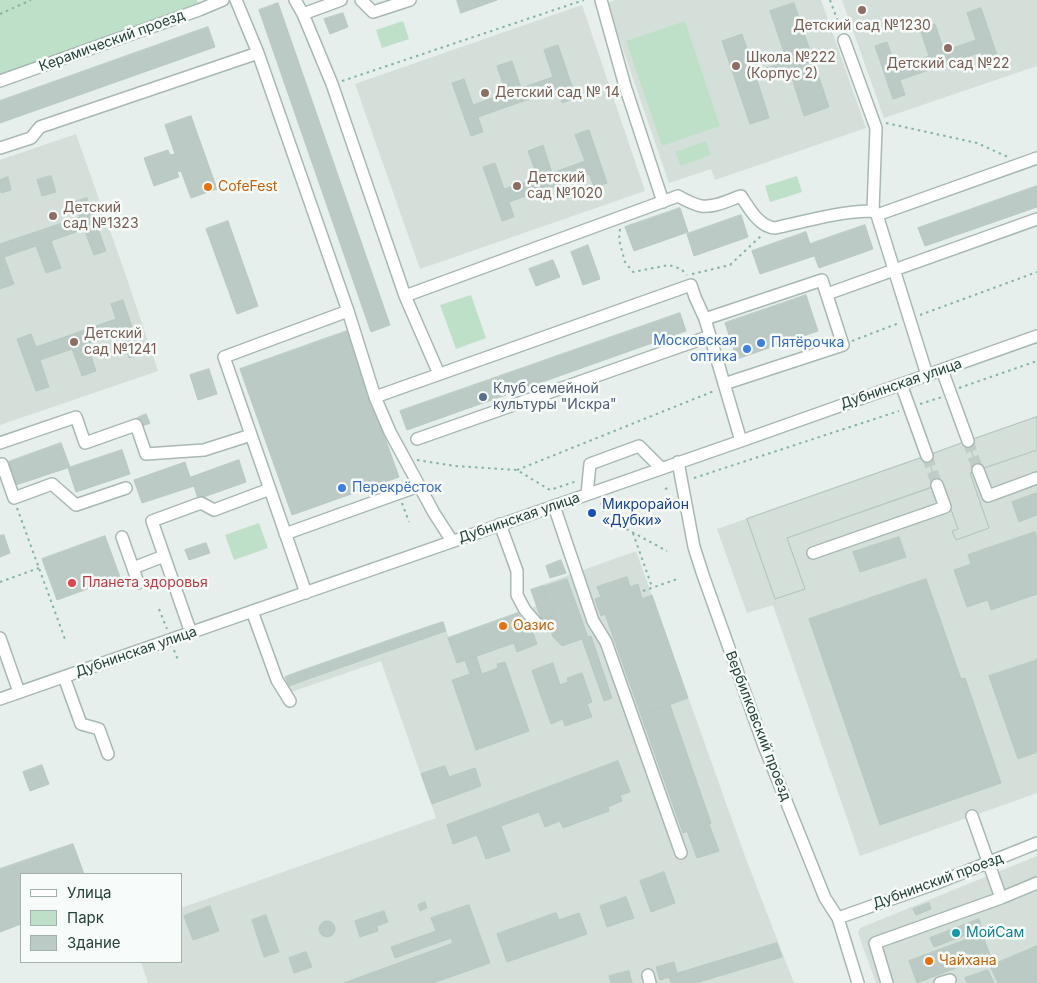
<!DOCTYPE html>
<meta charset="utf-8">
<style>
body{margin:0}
#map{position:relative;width:1037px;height:983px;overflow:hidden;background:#e6efeb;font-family:Inter,sans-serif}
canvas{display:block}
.legend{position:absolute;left:20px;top:873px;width:162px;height:90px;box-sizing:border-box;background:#f7fbf9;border:1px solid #a3b1ad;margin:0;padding:6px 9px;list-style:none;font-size:15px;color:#24423a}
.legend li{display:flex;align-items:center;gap:10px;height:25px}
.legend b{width:25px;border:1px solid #a3b1ad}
</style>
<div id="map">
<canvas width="1037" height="983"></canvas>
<ul class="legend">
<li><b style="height:6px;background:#fff"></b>Улица</li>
<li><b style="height:14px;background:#bfe0c8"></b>Парк</li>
<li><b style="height:14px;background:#bbcac4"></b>Здание</li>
</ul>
</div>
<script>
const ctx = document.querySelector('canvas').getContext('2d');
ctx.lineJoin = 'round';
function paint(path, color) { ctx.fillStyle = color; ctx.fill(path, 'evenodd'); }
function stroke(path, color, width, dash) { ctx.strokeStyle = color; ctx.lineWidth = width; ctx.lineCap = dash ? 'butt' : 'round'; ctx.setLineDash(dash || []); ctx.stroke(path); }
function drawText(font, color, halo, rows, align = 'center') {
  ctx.font = font + ' Inter,sans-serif'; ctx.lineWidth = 5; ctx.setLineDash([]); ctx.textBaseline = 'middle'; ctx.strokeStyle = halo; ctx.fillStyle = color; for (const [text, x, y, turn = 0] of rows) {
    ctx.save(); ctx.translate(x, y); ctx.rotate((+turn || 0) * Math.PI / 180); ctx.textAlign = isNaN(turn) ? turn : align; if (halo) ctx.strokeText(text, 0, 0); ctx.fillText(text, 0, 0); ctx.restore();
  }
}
const built = new Path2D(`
 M615 0H821L866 128 715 180 711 169 669 183 607 3Z
 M842 0H1037V66L884 118Z
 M582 5 645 191 420 269 355 84Z
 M76 134 125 273 158 371 0 425V160Z
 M1037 417V793L860 856 773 605 747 613 717 529Z
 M636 551 746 859 794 983H148L141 962H181V908L436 818 381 661 291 692 285 677 443 622 449 638 518 613 536 606 530 589Z
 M1037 856V983H876L858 933 860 928Z`);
const green = new Path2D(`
 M0 0H197L199 6 0 77Z
 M403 21 409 39 382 48 376 30Z
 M685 21 720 126 662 146 626 41Z
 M706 141 711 155 681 166 675 152Z
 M797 176 802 192 770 202 765 186Z
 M471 295 486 338 456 349 440 305Z
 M259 523 268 548 234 560 225 535Z`);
const building = new Path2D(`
 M457 0H497L461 13Z
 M278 3 390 325 371 332 259 10Z
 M794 3 829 107 804 116 789 69 757 80 769 118 750 124 722 41 742 34 755 72 787 61 770 11Z
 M981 8 999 61 985 65 981 52 900 80 905 95 893 99 875 46 887 42 896 67 929 56 920 29 935 24 944 51 976 40 967 13Z
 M343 13 348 27 330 34 324 19Z
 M208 27 215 47 0 123V101Z
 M558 45 576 98 562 103 558 89 478 117 483 132 471 136 452 83 464 79 473 105 506 93 497 66 512 61 521 88 553 77 544 50Z
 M191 116 217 189 191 198 181 171 177 172 179 177 154 186 144 158 168 150 170 155 175 154 165 125Z
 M589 130 607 183 594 187 589 174 509 202 514 217 502 221 483 167 495 163 504 189 538 178 528 151 543 145 552 173 585 161 575 135Z
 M51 176 56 192 42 196 37 180Z
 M8 177 11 190 1 193 0 180Z
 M1037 186V207L925 246 918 228Z
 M87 198 106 251 94 255 84 229 51 241 61 268 46 273 36 246 4 257 14 284 0 289V244L80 217 75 202Z
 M680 208 688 232 634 251 625 227Z
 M741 215 748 237 694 256 687 234Z
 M228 221 258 306 237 314 206 229Z
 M865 225 873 249 819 268 810 244Z
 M806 232 814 256 760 274 752 251Z
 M588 245 600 279 583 285 571 252Z
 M553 260 560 277 536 286 529 269Z
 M806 295 818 331 737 359 725 323Z
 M123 300 141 354 129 358 120 332 87 344 96 371 82 376 72 349 40 360 49 387 36 391 17 339 31 334 36 347 116 319 111 304Z
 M680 313 686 331 407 430 400 411Z
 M347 331 399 477 292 515 240 369Z
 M209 369 217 394 198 400 190 375Z
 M146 414 150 423 140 427 137 418Z
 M1037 417V450L970 473 989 528 956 540 952 531 958 529 942 484 787 538 805 589 775 599 747 519Z
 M1037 417V450L978 470 968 441Z
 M968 441 978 470 970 473 989 528 956 540 952 531 958 529 942 484 937 485 927 456Z
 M61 443 70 467 16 485 8 462Z
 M122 450 130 474 76 492 68 468Z
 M927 456 937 485 787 538 805 589 775 599 747 519Z
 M239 460 246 482 198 499 194 486 142 503 134 480 185 462 190 477Z
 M1037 493V515L1019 522 1012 502Z
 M1035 532 1037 539V594L991 610 988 600 967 607 954 570 971 564 968 555Z
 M4 535 10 553 0 557V536Z
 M105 536 120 577 57 600 42 559Z
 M899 537 906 557 860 572 853 552Z
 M206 543 210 553 189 560 185 550Z
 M561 560 566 573 550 578 546 566Z
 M627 577 630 587 638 584 642 599 652 595 688 698 641 715 605 614 601 616 595 599 601 597 597 587Z
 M567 579 588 637 591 636 612 698 604 701 582 639 562 646 553 637 547 620 554 617 543 587Z
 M926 579 961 679 965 678 1001 783 880 825 809 619Z
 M543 586 554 617 542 621 531 590Z
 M518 613 523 628 530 625 537 644 517 652 514 643 457 663 448 638Z
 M443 622 446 631 420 640 416 631Z
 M416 631 420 640 308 679 304 670Z
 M476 656 482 674 498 668 497 664 505 662 529 731 476 750 452 680 470 674 465 660Z
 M1037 660V752L1018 759 989 676Z
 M553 663 560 685 568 682 567 678 582 673 592 702 587 704 592 717 565 726 563 719 551 724 532 671Z
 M304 670 308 679 289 686 285 677Z
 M670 705 711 823 683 833 641 715Z
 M618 761 630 792 620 795 622 801 608 807 609 811 563 828 560 821 545 827 539 812 501 826 510 851 486 859 477 835 453 844 447 825Z
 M42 765 49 784 30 791 23 772Z
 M445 766 449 777 475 768 481 786 432 804 421 774Z
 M709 824 719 851 697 858 687 831Z
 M73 844 84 874H21V924L0 932V869Z
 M664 872 675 903 651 912 640 881Z
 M626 897 634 918 607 927 600 906Z
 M425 902 427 908 420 911 418 905Z
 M929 903 931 909 916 915 913 909Z
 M469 905 490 963 433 983H344L453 943 451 938 395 958 391 947 436 931 431 918Z
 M210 906 219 931 193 940 184 916Z
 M384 911 388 922 377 926 378 931 360 937 355 921Z
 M556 913 559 920 579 913 587 934 507 962 497 934Z
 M266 915 279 952 264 957 252 920Z
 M979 919 982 929 934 947 930 938Z
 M319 929a8 8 0 1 1 16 0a8 8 0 1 1-16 0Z
 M982 934 990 955 917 983 909 961Z
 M777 943 782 957 696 983H671L669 977 660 980 656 967 674 962 677 973Z
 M1037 946V983H998L990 966Z
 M306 952 312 967 294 973 289 958Z
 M988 970 994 983H967L965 978Z
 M629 971 632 983H611L609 976Z`);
const minorTunnel = new Path2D(`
 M968 441 978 470
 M927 456 937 485`);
const path = new Path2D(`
 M830 0 841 30
 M0 14 31 0
 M342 81 584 0
 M886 123 977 143 1008 157
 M620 229 619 240 625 262 633 272 669 265 681 269 687 275
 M692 274 730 265 762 235
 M920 315 1037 272
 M852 341 899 323
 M959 388 1037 361
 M920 404 942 397
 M417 460 455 466 517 470 550 490 577 481
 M517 470 714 391
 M694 478 899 411
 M665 489 668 488
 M402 503 409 522
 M601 503 606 518 667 551
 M17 508 66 642
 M633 533 652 587
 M0 582 39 568
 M643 591 677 579
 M159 609 167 629
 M174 650 178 660`);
const minor = new Path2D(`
 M236 0 258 53 348 311
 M295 0 303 14 332 84 405 296 439 374
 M361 0 373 12 410 0
 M601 0 625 86 663 202
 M303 14 341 0
 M844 40 876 128 873 211
 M0 81 199 10 223 0
 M0 148 31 138 40 127 258 53
 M827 294 1037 219
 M405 296 678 196C685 200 693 204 701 206 714 208 729 200 741 196 749 208 759 227 775 228 807 221 840 211 873 211L877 215
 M705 319 822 280 843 345 724 384
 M942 370 968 441
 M927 375 877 215 1037 158
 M901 384 927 456
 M375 397 691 285 695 297 705 319 741 441
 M417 439 710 336
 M0 443 76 417 85 443 136 425 146 454 204 450 251 435
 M678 462 694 547 703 575 764 746 825 898 838 918 858 983
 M2 464 14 498 52 484 76 505 126 488
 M978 470 988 496 1037 478
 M587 494 590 464 639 446 661 468
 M554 506 593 621 606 642 681 853
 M500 524 517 571V595L525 610 538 625
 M285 534 419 486
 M122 537 133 568 164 556
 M813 553 945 507 937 485
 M133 568 138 583
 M306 593 224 357 348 311 375 397 390 432 434 513 452 541
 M252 611 277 680 290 701
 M191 633 152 521 201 503 214 510 270 489
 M0 638 19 692
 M64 677 81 724 99 729 108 754
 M0 699 741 441 1037 336
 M972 816 1001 898 1037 883
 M838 918 937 883 1037 843
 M648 975 650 983
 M887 983 875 943 1001 898
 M940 983 950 980`);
const markers = [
 [862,10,5,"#8d6e63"],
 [948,48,5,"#8d6e63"],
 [736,66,5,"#8d6e63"],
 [485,93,5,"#8d6e63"],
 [517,186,5,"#8d6e63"],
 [208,187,5,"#e8710a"],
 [53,216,5,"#8d6e63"],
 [74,342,5,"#8d6e63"],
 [761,343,5,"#3f7fe0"],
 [747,349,5,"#3f7fe0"],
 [483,397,5,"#5c6f8a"],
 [342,488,5,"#3f7fe0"],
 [592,513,5,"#1a4fb4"],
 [72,583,5,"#e0444e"],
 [503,626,5,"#e8710a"],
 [956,933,5,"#0f9aa8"],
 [929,961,5,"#e8710a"]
];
const educationNames = [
 ["Детский сад №1230",862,26,"center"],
 ["Школа №222",746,58],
 ["(Корпус 2)",746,74],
 ["Детский сад №22",948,64,"center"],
 ["Детский сад № 14",495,93],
 ["Детский",527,178],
 ["сад №1020",527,194],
 ["Детский",63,208],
 ["сад №1323",63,224],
 ["Детский",84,334],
 ["сад №1241",84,350]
];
const streetNames = [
 ["Керамический проезд",112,41,-20],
 ["Дубнинская улица",901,384,-19],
 ["Дубнинская улица",519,518,-19],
 ["Дубнинская улица",136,652,-19],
 ["Вербилковский проезд",758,726,69],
 ["Дубнинский проезд",938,881,-20]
];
const foodNames = [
 ["CofeFest",218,187],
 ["Оазис",513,626],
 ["Чайхана",939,961]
];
const shopNames = [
 ["Московская",737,341,"right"],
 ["оптика",737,357,"right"],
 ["Пятёрочка",771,343],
 ["Перекрёсток",352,488]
];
const serviceNames = [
 ["Клуб семейной",493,389],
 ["культуры \"Искра\"",493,405]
];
const transitNames = [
 ["Микрорайон",602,505],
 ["«Дубки»",602,521]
];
const healthNames = [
 ["Планета здоровья",82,583]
];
const cultureNames = [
 ["МойСам",966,933]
];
paint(built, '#d4dfda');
paint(green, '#bfe0c8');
paint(building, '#bbcac4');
stroke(building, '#b8c9c2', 1);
stroke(minorTunnel, '#bfccc8', 11, [11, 5.5]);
stroke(minor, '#a8b8b2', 14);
stroke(path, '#86b3a5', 2, [2.5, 4]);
stroke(minor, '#fff', 11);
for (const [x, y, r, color] of markers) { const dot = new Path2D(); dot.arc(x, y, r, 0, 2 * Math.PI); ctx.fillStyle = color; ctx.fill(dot); stroke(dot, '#f7fbf9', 2); }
drawText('14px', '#785e54', '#f7fbf9', educationNames, 'left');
drawText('14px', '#24423a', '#f7fbf9', streetNames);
drawText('14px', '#c56008', '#f7fbf9', foodNames, 'left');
drawText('14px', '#366cbe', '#f7fbf9', shopNames, 'left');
drawText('14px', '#4e5e75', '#f7fbf9', serviceNames, 'left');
drawText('14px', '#164399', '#f7fbf9', transitNames, 'left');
drawText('14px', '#be3a42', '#f7fbf9', healthNames, 'left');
drawText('14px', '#0d838f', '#f7fbf9', cultureNames, 'left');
</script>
